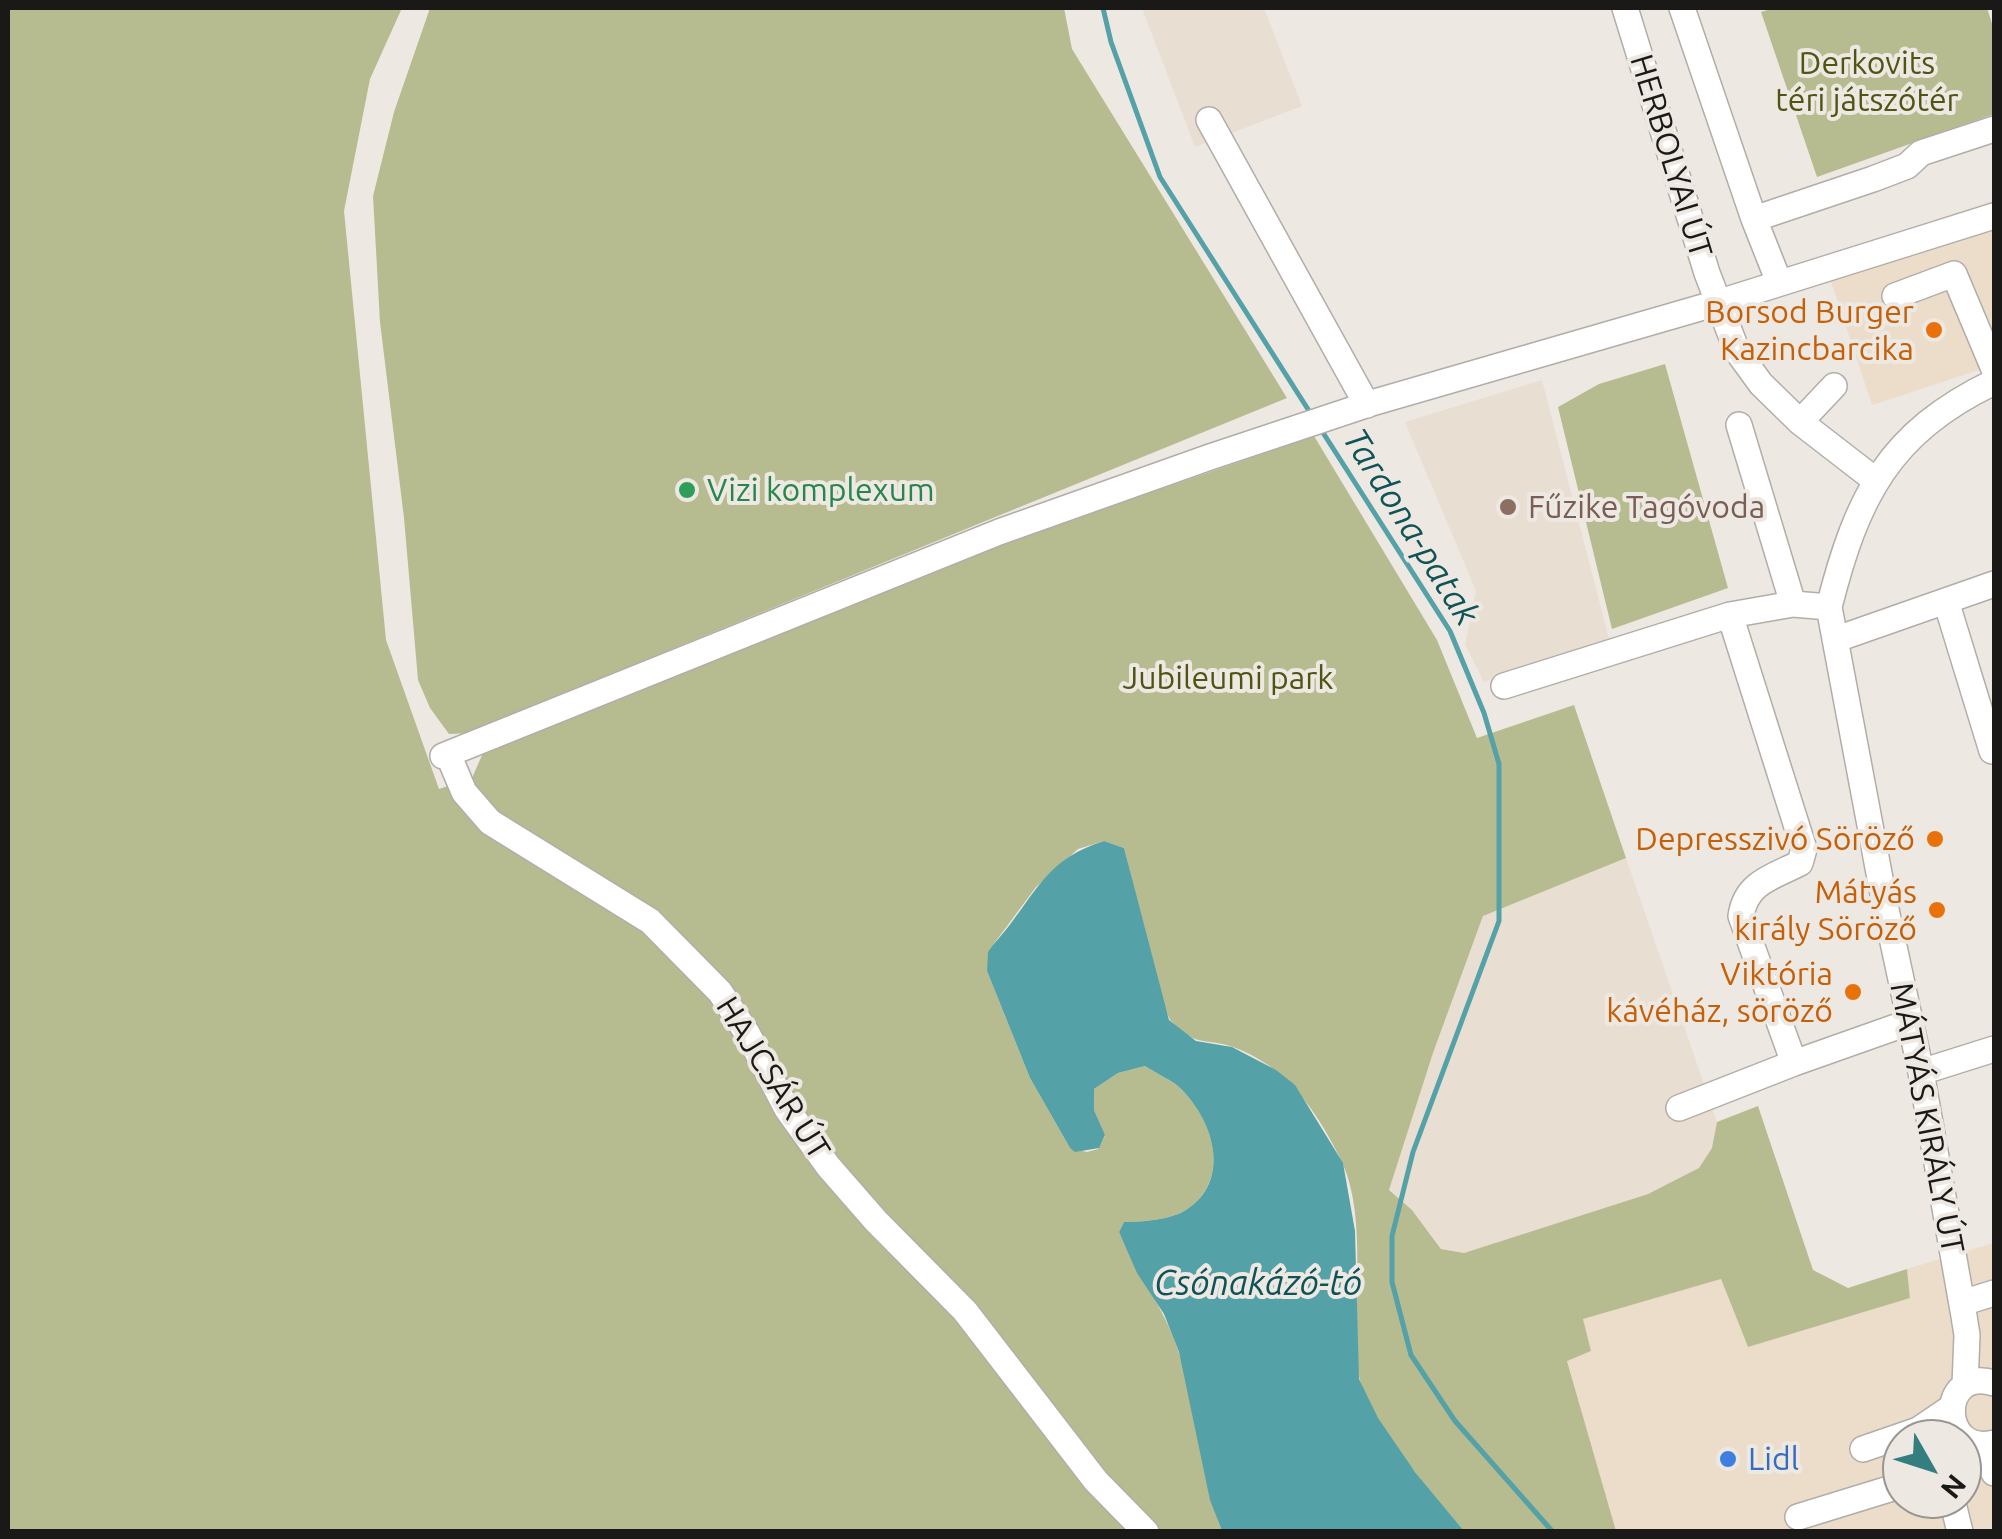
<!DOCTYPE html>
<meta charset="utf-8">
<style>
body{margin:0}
#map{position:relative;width:2002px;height:1539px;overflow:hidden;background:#ede8e2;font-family:Ubuntu,sans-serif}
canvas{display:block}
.frame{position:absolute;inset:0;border:10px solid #1b1917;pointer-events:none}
.north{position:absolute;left:1882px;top:1419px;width:100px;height:100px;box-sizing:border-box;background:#ede8e2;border:2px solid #999591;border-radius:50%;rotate:129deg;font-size:28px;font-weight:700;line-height:40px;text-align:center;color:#1b1917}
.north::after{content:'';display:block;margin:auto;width:35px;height:45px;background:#357e7f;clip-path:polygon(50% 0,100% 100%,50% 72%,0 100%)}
</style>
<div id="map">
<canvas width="2002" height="1539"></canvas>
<div class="frame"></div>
<div class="north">N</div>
</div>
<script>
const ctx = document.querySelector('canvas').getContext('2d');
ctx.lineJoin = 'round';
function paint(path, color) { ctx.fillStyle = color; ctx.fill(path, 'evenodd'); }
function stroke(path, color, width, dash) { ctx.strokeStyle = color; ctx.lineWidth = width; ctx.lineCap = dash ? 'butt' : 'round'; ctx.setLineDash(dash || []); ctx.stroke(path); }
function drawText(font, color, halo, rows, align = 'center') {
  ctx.font = font + ' Ubuntu,sans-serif'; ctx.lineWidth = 8; ctx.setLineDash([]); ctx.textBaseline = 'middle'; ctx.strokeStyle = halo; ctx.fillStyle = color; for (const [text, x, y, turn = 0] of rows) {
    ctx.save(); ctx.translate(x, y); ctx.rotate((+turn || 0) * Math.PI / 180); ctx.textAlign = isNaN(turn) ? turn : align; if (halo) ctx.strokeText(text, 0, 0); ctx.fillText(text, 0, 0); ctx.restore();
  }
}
const commercial = new Path2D(`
 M1994 200V365L1872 405 1823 257Z
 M1994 1243V1531H1616L1567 1360 1591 1351 1582 1319 1721 1279 1748 1347 1910 1297 1907 1269ZM1902 1439H1962V1499H1902Z`);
const built = new Path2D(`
 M1142 8H1264L1302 106 1195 147Z
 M1542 380 1609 639 1484 682 1465 645 1476 591 1405 422Z
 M1626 858 1717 1122 1713 1148 1699 1169 1648 1194 1464 1253 1442 1249 1412 1210 1389 1190 1433 1053 1483 916Z`);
const green = new Path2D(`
 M8 8H402L370 79 344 211 386 640 439 789 472 778 483 753 970 555 1314 436 1437 640 1477 738 1574 705 1626 858 1483 916 1433 1053 1389 1190 1412 1210 1441 1249 1464 1253 1648 1194 1699 1168 1712 1148 1717 1122 1758 1106 1813 1270 1848 1288 1907 1269 1910 1298 1748 1347 1721 1279 1583 1319 1591 1351 1567 1361 1616 1531H1464C1435 1495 1366 1420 1359 1376 1350 1311 1370 1217 1340 1158 1316 1110 1286 1066 1233 1047 1207 1038 1194 1047 1172 1022 1161 1011 1131 874 1124 848L1104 841 1078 849 1036 887 993 945 987 971 1030 1078 1070 1148 1087 1152 1098 1149 1105 1136 1094 1110V1089L1118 1073 1145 1066C1155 1073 1170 1079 1179 1087 1213 1119 1233 1179 1186 1210 1170 1220 1142 1222 1124 1222L1119 1232C1137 1273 1164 1308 1178 1350 1198 1409 1199 1473 1222 1531L8 1532Z
 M430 8H1064L1072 49 1287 398 618 671 475 733 449 734 430 708 418 680 404 518 380 322 373 196 394 112Z
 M1774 8H1987L1994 30V114L1817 177 1761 12Z
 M1665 364 1728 588 1612 629 1558 407 1599 384Z`);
const water = new Path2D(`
 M1104 841 1124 848 1169 1020 1196 1041 1232 1047 1276 1070 1295 1085 1343 1163 1355 1231 1359 1379 1378 1418 1415 1472 1464 1531H1222L1210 1500 1179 1352 1164 1314 1137 1273 1119 1232 1124 1222C1142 1222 1170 1220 1186 1210 1233 1180 1213 1119 1179 1087 1170 1079 1155 1073 1145 1066L1118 1073 1094 1089V1110L1105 1135 1099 1148 1075 1152 1070 1148 1030 1078 987 971 988 952 993 945C1034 901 1040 861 1104 841Z`);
const stream = new Path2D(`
 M1103 8 1111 42 1160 177 1311 414
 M1320 428 1450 631 1484 713 1499 764V921L1413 1152 1392 1236V1282L1411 1355 1455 1421 1553 1532`);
const minor = new Path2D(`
 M1625 8 1707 273 1737 351 1761 384 1800 422 1875 480
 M1682 8 1754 219 1779 282
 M1209 120 1367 405
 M1754 219 1873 179 1907 166 1921 153 1994 129
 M1895 296 1954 274 1994 369
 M1800 422 1834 386
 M1739 425 1793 604
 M1946 601 1992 751
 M1730 615 1804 849 1800 863C1773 877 1746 882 1741 916L1794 1063
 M1837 639 1994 584
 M1504 686 1730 615 1793 604 1829 607
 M448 754 464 792 490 822 650 921 720 992 747 1033 787 1109 828 1166 876 1221 965 1311 1096 1481 1146 1532
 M443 756 999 532 1210 457 1375 402 1717 303 1994 216
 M1921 1072 1994 1049
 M1679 1108 1794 1063 1910 1022
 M1962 1303 1994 1293
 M1994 1383C1937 1366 1940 1457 1994 1443
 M1965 1385 1967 1335 1964 1316 1921 1072 1885 905 1829 607C1857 497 1888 433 1994 382
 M1980 1445 1994 1473
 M1863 1449 1918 1430 1952 1407
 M1952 1499 1960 1532
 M1798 1517 1902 1485`);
const markers = [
 [1934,330,10,"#e8710a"],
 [687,490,10,"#2e9e5b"],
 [1508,507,10,"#8d6e63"],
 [1935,839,10,"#e8710a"],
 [1937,910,10,"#e8710a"],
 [1853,992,10,"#e8710a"],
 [1728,1459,10,"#3f7fe0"]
];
const parkNames = [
 ["Derkovits",1867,63],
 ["téri játszótér",1867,100],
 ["Jubileumi park",1228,678]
];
const streetNames = [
 ["HERBOLYAI ÚT",1671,156,73],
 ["HAJCSÁR ÚT",773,1078,58],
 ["MÁTYÁS KIRÁLY ÚT",1927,1118,79]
];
const foodNames = [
 ["Borsod Burger",1914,312],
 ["Kazincbarcika",1914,349],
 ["Depresszivó Söröző",1915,839],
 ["Mátyás",1917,892],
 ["király Söröző",1917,929],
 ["Viktória",1833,974],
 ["kávéház, söröző",1833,1011]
];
const leisureNames = [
 ["Vizi komplexum",707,490]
];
const educationNames = [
 ["Fűzike Tagóvoda",1528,507]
];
const shopNames = [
 ["Lidl",1748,1459]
];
const waterNames = [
 ["Tardona-patak",1411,527,58],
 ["Csónakázó-tó",1258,1283]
];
paint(commercial, '#ebddc9');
paint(built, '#e9ded2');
paint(green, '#b7bc90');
paint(water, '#54a1a7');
stroke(stream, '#54a1a7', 5);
stroke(minor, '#b3ada8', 28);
stroke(minor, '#fff', 25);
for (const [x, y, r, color] of markers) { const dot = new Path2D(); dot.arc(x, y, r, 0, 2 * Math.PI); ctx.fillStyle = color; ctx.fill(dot); stroke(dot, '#ede8e2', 4); }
drawText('32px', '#515514', '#ede8e2', parkNames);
drawText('32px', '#1b1917', '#ede8e2', streetNames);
drawText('32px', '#c56008', '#ede8e2', foodNames, 'right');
drawText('32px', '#27864d', '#ede8e2', leisureNames, 'left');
drawText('32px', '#785e54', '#ede8e2', educationNames, 'left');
drawText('32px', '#366cbe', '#ede8e2', shopNames, 'left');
drawText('italic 35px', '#0d5357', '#ede8e2', waterNames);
</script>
